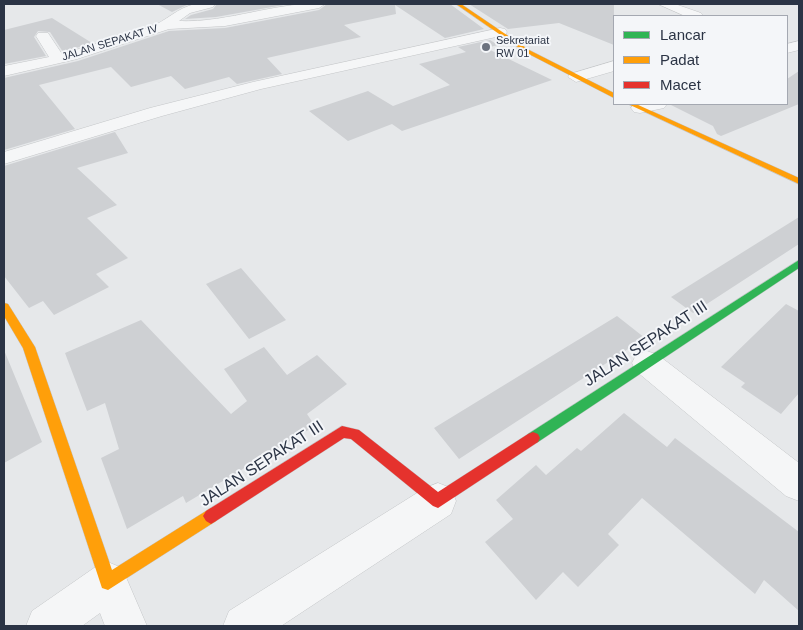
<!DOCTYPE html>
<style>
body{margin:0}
#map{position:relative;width:803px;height:630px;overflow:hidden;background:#e6e8ea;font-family:Arial,sans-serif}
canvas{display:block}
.frame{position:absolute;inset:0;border:5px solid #2b3445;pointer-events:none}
.legend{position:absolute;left:613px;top:15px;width:175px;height:90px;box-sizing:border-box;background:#f4f6f9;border:1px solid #a4a8b1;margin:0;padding:6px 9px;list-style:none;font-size:15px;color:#2b3445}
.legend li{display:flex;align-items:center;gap:10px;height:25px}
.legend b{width:25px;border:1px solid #a4a8b1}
</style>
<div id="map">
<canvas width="803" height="630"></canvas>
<div class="frame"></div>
<ul class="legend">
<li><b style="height:6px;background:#30b455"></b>Lancar</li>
<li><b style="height:6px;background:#ff9f0a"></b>Padat</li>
<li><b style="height:6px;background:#e5322d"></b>Macet</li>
</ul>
</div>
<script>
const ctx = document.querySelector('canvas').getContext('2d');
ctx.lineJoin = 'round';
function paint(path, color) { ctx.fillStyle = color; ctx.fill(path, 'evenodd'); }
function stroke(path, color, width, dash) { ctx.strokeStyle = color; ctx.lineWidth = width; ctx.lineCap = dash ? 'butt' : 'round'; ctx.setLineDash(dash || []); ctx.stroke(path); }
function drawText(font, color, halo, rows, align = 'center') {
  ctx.font = font + ' Arial,sans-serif'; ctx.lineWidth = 4; ctx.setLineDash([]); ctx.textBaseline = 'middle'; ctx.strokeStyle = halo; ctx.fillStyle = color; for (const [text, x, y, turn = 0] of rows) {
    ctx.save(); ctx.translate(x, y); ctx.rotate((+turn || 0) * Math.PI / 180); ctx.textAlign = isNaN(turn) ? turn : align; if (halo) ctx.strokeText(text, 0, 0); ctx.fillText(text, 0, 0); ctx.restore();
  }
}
const building = new Path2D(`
 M157 4H189L172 12Z
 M217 4H289L216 17 185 19 191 15 213 9Z
 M327 4H450L484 29 445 38 395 5 396 14 344 25 361 37 267 58 282 74 237 84 229 77 185 89 171 76 131 87 111 67 39 85 75 129 4 150V78L78 61 169 31 225 28 319 10Z
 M469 4H614V45L559 23 508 29Z
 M52 18 92 43 63 52 50 32 38 31 34 37 46 56 4 64V30Z
 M490 40 498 45 486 48 552 80 402 131 392 124 348 141 309 111 368 91 393 106 450 85 419 64 466 52 458 47Z
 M799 71V104L721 136 717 134 713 126 669 104H787V79Z
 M115 132 128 153 77 168 117 205 87 218 128 258 96 274 109 287 54 315 43 301 29 308 4 276V166Z
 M799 217V244L693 313 671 297Z
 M241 268 286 320 249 339 206 284Z
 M786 304 799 311V393L781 414 741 387 745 383 721 367Z
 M617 316 645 338 459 459 434 428Z
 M141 320 231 414 247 401 224 369 264 347 287 375 317 355 347 384 307 414 315 426 186 503 183 496 127 529 101 458 119 449 105 403 87 411 65 353Z
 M4 350 42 442 4 463Z
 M624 413 667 447 675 438 799 532V611L764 580 755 594 642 498 608 534 619 545 578 587 563 572 536 600 485 542 513 519 496 500 536 465 546 475 577 448 581 451Z`);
const street = new Path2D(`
 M195 4H215L213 7 190 13 179 21C229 23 277 1 325 4L319 8 225 26 169 29 77 59 4 76V66L49 57 36 36 38 33H48L62 54 149 28C166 21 177 8 195 4Z
 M658 4H675L701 13 703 16H685Z
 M500 28 505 29 507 32 505 35 261 89 162 116 4 164V152L150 108 253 82Z
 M799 41V50L787 53V44Z
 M614 61V71L576 82 568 77 570 74Z
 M634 104H667L664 108 640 113 634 112 631 108Z
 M647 351 658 355 799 463V501L786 496 636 371 632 363 636 355Z
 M438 483 451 488 456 501 451 514 281 626H223L229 611 425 488Z
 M108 562 122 568 147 626H105L100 613 82 626H26L32 611 94 568Z`);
const fast = new Path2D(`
 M799 260V268L538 442 533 444 528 442 526 438 528 434Z`);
const slow = new Path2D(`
 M456 4H461L529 50 614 93V98L525 52Z
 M628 104H636L799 178V184Z
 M4 303 8 304 35 347 112 570 206 511 211 508 216 511 219 516 216 521 108 590 102 588 100 582 23 348 4 316Z`);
const jam = new Path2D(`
 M342 426 359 430 438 492 528 434 533 432 538 434 540 438 538 442 438 508 433 506 351 439 344 438 216 521 211 524 206 521 203 516 206 511Z`);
const markers = [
 [486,47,5,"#6c737f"]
];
const farPoinames = [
 ["Sekretariat",496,41],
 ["RW 01",496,54]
];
const farStreetnames = [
 ["JALAN SEPAKAT IV",110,43,-17]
];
const nearStreetnames = [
 ["JALAN SEPAKAT III",646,344,-33],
 ["JALAN SEPAKAT III",262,464,-33]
];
paint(building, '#ced0d3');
stroke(street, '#c4c6c8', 1);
stroke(fast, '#c4c6c8', 1);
stroke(slow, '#c4c6c8', 1);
stroke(jam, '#c4c6c8', 1);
paint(street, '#f5f6f7');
paint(fast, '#30b455');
paint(slow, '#ff9f0a');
paint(jam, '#e5322d');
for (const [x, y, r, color] of markers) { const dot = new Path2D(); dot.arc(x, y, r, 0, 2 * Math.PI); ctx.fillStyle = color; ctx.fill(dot); stroke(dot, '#f4f6f9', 2); }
drawText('11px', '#2b3445', '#f4f6f9', farPoinames, 'left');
drawText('11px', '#2b3445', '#f4f6f9', farStreetnames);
drawText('16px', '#2b3445', '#f4f6f9', nearStreetnames);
</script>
